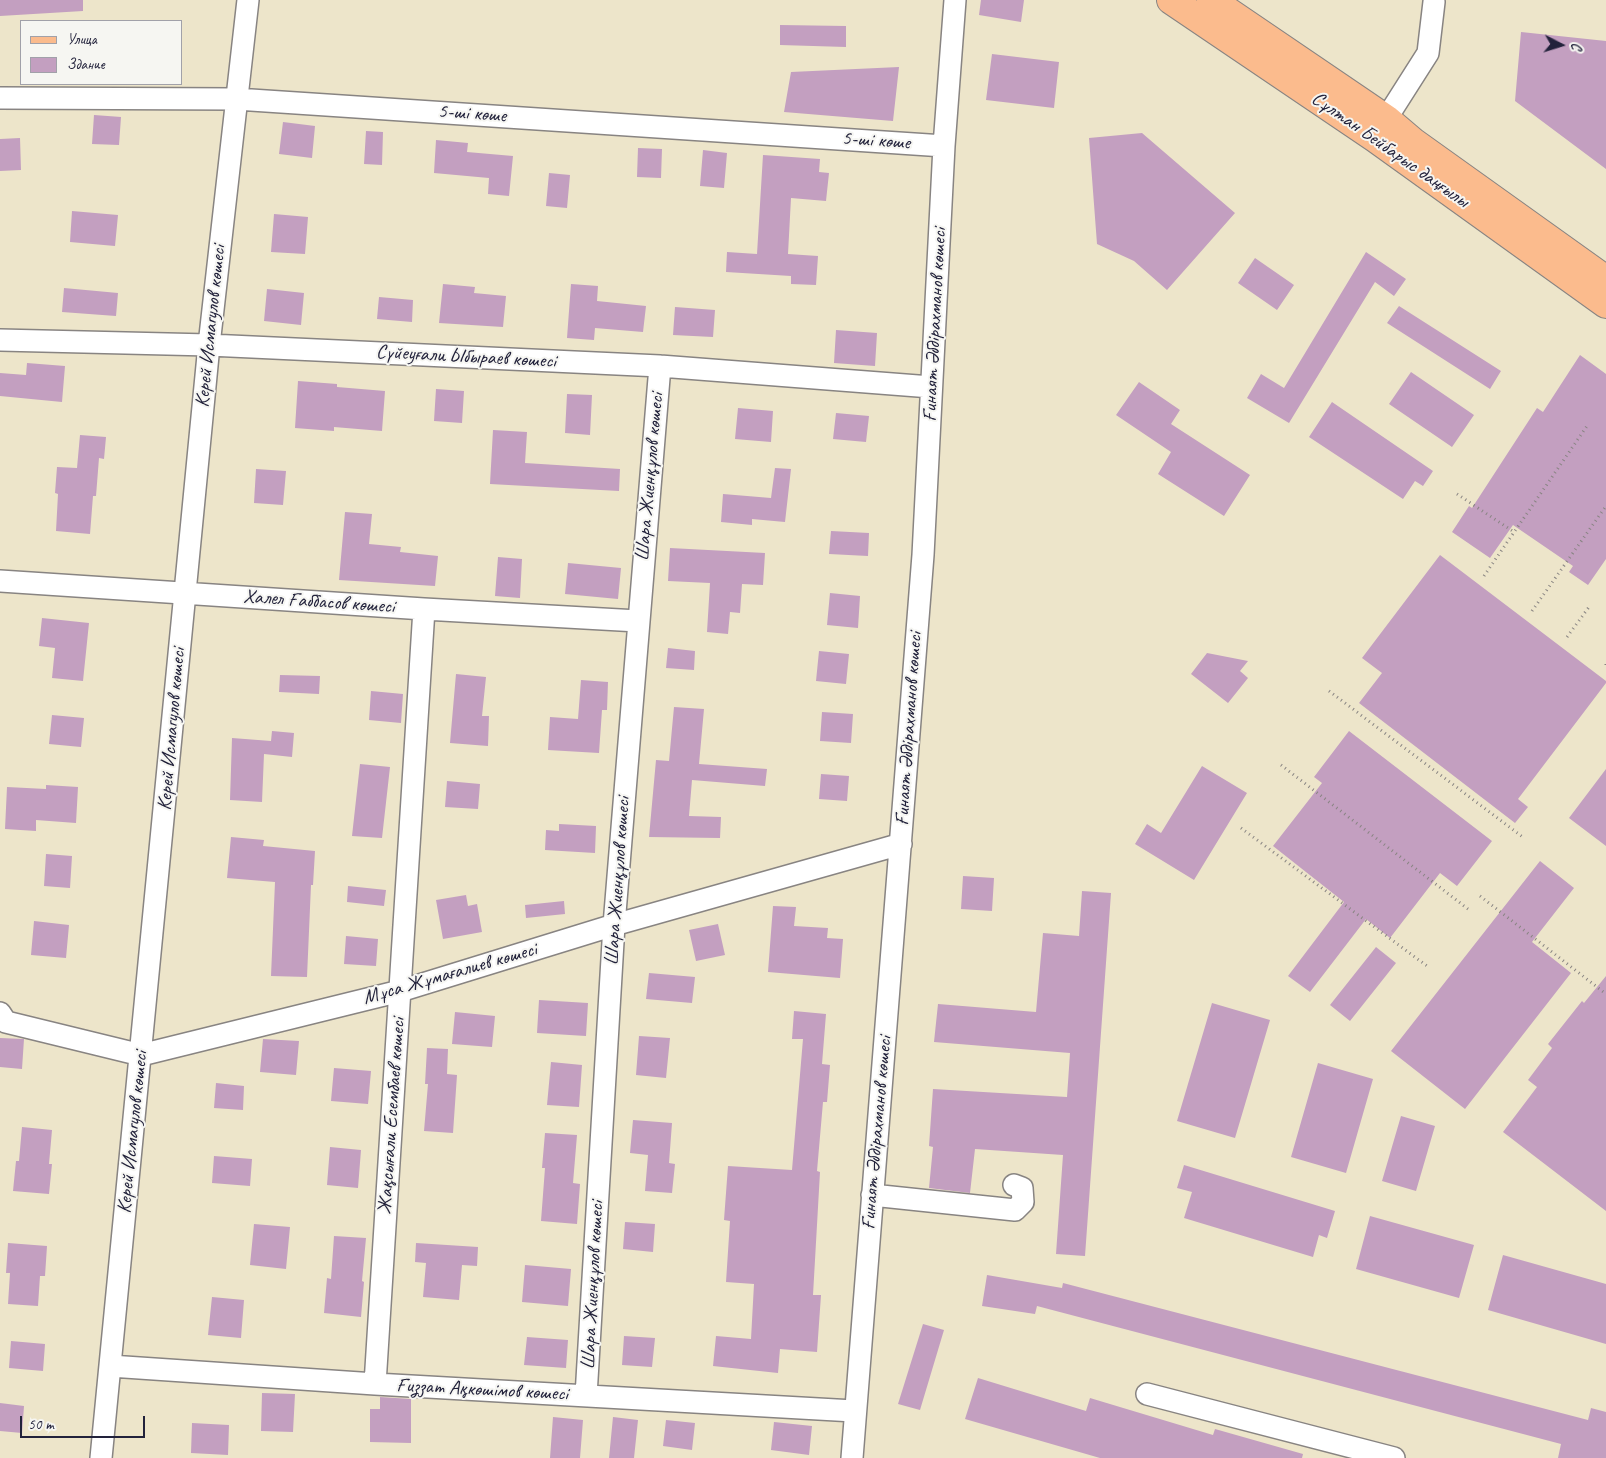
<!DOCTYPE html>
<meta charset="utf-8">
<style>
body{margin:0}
#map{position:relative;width:1606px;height:1458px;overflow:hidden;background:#ede5ca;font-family:Caveat,sans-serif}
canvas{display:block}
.legend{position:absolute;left:20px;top:20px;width:162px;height:65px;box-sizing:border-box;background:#f6f6f2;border:1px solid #a1a1a9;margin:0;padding:6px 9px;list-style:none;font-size:15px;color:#22223b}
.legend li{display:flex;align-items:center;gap:10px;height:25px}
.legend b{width:25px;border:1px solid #a1a1a9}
.north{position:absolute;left:1536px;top:20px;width:50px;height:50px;-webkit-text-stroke:4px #f6f6f2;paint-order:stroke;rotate:95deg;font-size:14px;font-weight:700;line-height:20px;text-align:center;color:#22223b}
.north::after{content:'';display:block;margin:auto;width:18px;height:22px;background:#22223b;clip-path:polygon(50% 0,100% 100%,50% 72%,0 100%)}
.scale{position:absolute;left:20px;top:1416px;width:125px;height:22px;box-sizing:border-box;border:2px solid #22223b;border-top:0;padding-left:6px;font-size:15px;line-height:18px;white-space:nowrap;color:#22223b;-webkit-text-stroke:4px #f6f6f2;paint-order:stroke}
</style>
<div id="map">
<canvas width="1606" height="1458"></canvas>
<ul class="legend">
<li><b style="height:6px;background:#fbbb8d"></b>Улица</li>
<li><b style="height:14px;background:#c39fc0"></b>Здание</li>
</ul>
<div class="north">С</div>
<div class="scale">50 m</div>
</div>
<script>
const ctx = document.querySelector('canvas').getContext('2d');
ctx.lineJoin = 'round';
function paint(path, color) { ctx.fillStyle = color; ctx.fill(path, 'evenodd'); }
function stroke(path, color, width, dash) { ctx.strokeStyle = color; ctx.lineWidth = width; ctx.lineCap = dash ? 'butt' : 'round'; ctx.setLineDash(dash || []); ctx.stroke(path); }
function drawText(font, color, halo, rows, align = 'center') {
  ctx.font = font + ' Caveat,sans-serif'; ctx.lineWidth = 4; ctx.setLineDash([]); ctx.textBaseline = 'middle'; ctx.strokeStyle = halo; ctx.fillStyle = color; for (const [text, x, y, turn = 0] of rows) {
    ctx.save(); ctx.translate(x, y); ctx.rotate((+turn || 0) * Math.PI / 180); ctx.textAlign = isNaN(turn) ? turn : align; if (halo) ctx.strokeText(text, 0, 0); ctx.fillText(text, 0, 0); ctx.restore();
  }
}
const building = new Path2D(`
 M0 0H83V11L0 16Z
 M981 0H1024L1021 22 979 15Z
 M780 25 846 26V47L780 45Z
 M1521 32 1606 41V169L1515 101Z
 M992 54 1059 62 1054 108 986 100Z
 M899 67 893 121 784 112 791 72Z
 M94 115 121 117 119 145 92 144Z
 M283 122 315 126 312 158 279 154Z
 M366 131 383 132 382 165 364 164Z
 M1142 133 1235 213 1167 290 1134 261 1097 244 1089 138Z
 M20 138 21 170 0 171V139Z
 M436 140 468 143 467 152 513 156 509 196 488 194 489 178 434 173Z
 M638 148 662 149 661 178 637 177Z
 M703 150 727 153 724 188 700 186Z
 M763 155 820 159 819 172 829 173 826 201 791 198 788 254 818 256 816 285 791 284V276L726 272 727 252 757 254Z
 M549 173 570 175 567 208 546 206Z
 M72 211 118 215 115 246 70 242Z
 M274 214 308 217 305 254 271 252Z
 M1366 252 1406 279 1394 296 1375 282 1289 423 1247 398 1261 374 1284 388Z
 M1255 258 1294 285 1277 310 1238 283Z
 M443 284 475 287 474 293 506 296 503 327 439 323Z
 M571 284 598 286 597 301 646 306 643 332 595 328 594 340 567 338Z
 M64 288 118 293 116 316 62 312Z
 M267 289 304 293 301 325 264 321Z
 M379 297 413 300 412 322 377 319Z
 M1399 306 1501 371 1490 389 1387 323Z
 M675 307 715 310 713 337 673 335Z
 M836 330 877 333 875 366 834 363Z
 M1580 355 1606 374V559L1588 585 1569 572 1573 566 1513 525 1490 558 1452 532 1469 506 1472 508 1537 408 1543 412Z
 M27 363 65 366 62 402 0 396V373L26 375Z
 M1411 372 1474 415 1452 447 1389 404Z
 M298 381 337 384V387L385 391 382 431 334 427V431L295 428Z
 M1139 382 1180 410 1171 424 1250 475 1224 516 1158 474 1171 452 1116 415Z
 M436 389 464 391 462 423 434 421Z
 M567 394 592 395 590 435 565 433Z
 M1332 402 1433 471 1423 486 1415 481 1403 499 1309 437Z
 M738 408 773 411 771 442 735 439Z
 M836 413 869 416 866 442 833 439Z
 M493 430 527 432 525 463 620 469 619 491 490 484Z
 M80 435 106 437 104 459 99 458 96 496H93L90 534 56 531 58 494 55 493 57 467 77 468Z
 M775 468 791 469 785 522 752 519V525L721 522 723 494 771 498Z
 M256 469 286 471 283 505 254 503Z
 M345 512 372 514 369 544 401 547 400 552 438 556 435 586 339 580Z
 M831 531 869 533 868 556 829 554Z
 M670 548 765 553 763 585 742 584 740 613 730 612 728 634 707 632 710 583 668 581Z
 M1440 555 1606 681V683L1518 799 1528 807 1515 823 1359 703 1382 673 1362 658Z
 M498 557 522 559 520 598 495 596Z
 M568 563 621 568 618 599 565 594Z
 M830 593 860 596 858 628 827 625Z
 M42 618 89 623 83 681 52 678 55 648 39 646Z
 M668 648 695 651 694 670 666 668Z
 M819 651 849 654 846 684 816 681Z
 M1207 653 1248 661 1240 671 1248 678 1228 703 1191 674Z
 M456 674 486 677 482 716H489L488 746 450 743Z
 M280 675 320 676 319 694 279 692Z
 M581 680 608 682 607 710H602L599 753 548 750 550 717 578 719Z
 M371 691 403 694 401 723 369 720Z
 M674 707 704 709 699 764 767 769 765 786 692 780 689 816 721 817 720 838 649 837 656 760 669 761Z
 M822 712 853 714 851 743 820 741Z
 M52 715 84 718 81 747 49 744Z
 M272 731 294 733 292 757 264 754 262 802 230 800 232 738 271 741Z
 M1349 731 1492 841 1457 886 1440 873 1390 938 1366 919 1310 992 1288 976 1344 902 1273 846 1322 783 1314 777Z
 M360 764 390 767 382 838 352 836Z
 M1202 766 1247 793 1194 880 1135 844 1147 824 1161 833Z
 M1606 769V846L1569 818Z
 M821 774 849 776 847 801 819 799Z
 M447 781 480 784 478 809 445 807Z
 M46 785 78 787 76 823 36 820V831L5 829 7 787 46 789Z
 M559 824 596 826 595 853 545 850 546 830 559 831Z
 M231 837 264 840 263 846 315 851 313 885H311L307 977 271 976 275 882 227 878Z
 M46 854 72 856 70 888 44 886Z
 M1540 861 1574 888 1532 942 1571 973 1465 1109 1391 1051Z
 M963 876 994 878 992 911 961 909Z
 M348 886 386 890 384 906 347 902Z
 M1082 891 1111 893 1085 1256 1056 1254 1063 1155 975 1149 970 1193 929 1188 933 1147 929 1146 933 1089 1067 1097 1070 1053 934 1042 938 1004 1036 1012 1043 933 1079 936Z
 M466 895 468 906 477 904 482 932 443 939 436 900Z
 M564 901 565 914 526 918 525 905Z
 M773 906 796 907 794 926 828 928 827 938 843 939 840 978 768 972Z
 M34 921 69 925 66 958 31 955Z
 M718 924 725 955 696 961 689 930Z
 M346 936 378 939 376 966 344 964Z
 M1376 947 1396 963 1350 1021 1330 1005Z
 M649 973 695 977 692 1003 646 999Z
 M1606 976V1211L1503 1132 1537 1087 1528 1080 1552 1048 1548 1044 1582 1001 1584 1003Z
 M539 1000 588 1003 586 1036 537 1033Z
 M1212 1003 1270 1020 1235 1138 1177 1121Z
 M794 1011 826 1014 822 1064 830 1065 827 1102H823L817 1171 820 1172 813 1295H821L817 1352 780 1349 778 1373 713 1366 716 1336 751 1339 754 1284 726 1282 730 1221 724 1220 728 1166 792 1170 803 1039H792Z
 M455 1012 495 1016 492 1047 452 1044Z
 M639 1036 670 1038 666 1078 636 1075Z
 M0 1038 24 1039 22 1069 0 1067Z
 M263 1039 299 1041 296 1075 260 1072Z
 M427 1048 448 1049 447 1074 457 1075 453 1133 424 1131 428 1084H425Z
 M551 1062 582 1065 579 1107 547 1105Z
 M1318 1063 1373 1079 1346 1173 1291 1157Z
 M334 1068 371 1071 368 1104 331 1101Z
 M216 1083 244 1086 243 1110 214 1108Z
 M1401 1116 1435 1126 1416 1191 1382 1181Z
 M633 1120 672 1123 669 1163 675 1164 672 1193 645 1191 648 1155 630 1153Z
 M22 1127 52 1130 49 1164H52L49 1194 13 1191 16 1161H19Z
 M545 1133 577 1135 573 1183 580 1184 577 1224 541 1221 545 1168H542Z
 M330 1147 361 1150 358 1188 327 1185Z
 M214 1156 252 1159 250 1186 212 1183Z
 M1184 1165 1335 1211 1327 1238 1319 1235 1313 1257 1184 1218 1192 1192 1177 1188Z
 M1370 1216 1474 1245 1459 1298 1356 1269Z
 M625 1222 655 1224 653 1252 623 1249Z
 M254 1224 290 1227 286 1269 250 1265Z
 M334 1236 366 1238 362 1281 364 1282 361 1317 324 1313 327 1278 331 1279Z
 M8 1243 47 1246 45 1276H40L38 1306 8 1304 10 1273H6Z
 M416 1243 478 1247 477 1266 462 1265 459 1300 423 1297 426 1263 415 1262Z
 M1503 1255 1606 1284V1344L1488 1310Z
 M525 1265 571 1269 568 1306 522 1302Z
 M987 1275 1062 1288 1063 1283 1588 1420 1591 1408 1606 1412V1458H1558L1561 1444 1037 1306 1035 1314 982 1306Z
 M212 1297 244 1300 241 1338 208 1335Z
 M923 1324 944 1330 920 1410 898 1404Z
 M624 1336 655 1338 652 1367 622 1365Z
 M527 1337 568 1340 566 1368 524 1365Z
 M11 1341 45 1344 43 1371 9 1368Z
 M978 1378 1086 1411 1090 1398 1213 1435 1215 1429 1303 1454 1302 1458H1100L965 1419Z
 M262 1393 295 1394 293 1432 261 1431Z
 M380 1397 411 1399V1443L370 1442V1409H380Z
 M0 1403 24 1406 22 1433 0 1431Z
 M553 1417 583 1420 580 1458H550Z
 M613 1417 638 1420 634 1458H609Z
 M666 1420 695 1423 692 1450 663 1446Z
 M774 1422 812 1426 809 1455 771 1450Z
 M192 1423 229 1425 228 1455 191 1453Z`);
const path = new Path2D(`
 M1457 494 1514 532
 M1484 576 1587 426
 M1532 611 1606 506
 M1567 637 1589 607
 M1606 665V664
 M1329 691 1524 838
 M1281 765 1468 909
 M1241 828 1427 966
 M1480 896 1606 994`);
const minor = new Path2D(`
 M0 98 236 99 944 146
 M1386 119 1428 53 1434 2
 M0 340 209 345 660 366 931 387
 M0 581 424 609 638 621
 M0 1013 6 1022 141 1055 400 991 614 925 901 844
 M872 1195 1015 1210 1023 1202 1022 1188 1014 1185
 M110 1366 375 1384 854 1411
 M375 1384 424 609
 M1147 1394 1394 1458
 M586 1396 614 925 660 366
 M101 1458 209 345 248 0
 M852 1458 923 555 944 146 955 0`);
const major = new Path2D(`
 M1171 0 1375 138 1606 304
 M1211 0 1386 119 1413 142 1606 280`);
const streetNames = [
 ["5-шi көше",472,114,4],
 ["5-шi көше",876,141,4],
 ["Сұлтан Бейбарыс даңғылы",1390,150,35],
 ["Ғинаят Әбдірахманов көшесі",935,325,-87],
 ["Керей Исмагулов көшесі",211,326,-84],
 ["Сүйеуғали Ыбыраев көшесi",466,357,3],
 ["Шара Жиенқұлов көшесі",650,477,-85],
 ["Халел Ғаббасов көшесі",319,602,4],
 ["Керей Исмагулов көшесі",172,729,-85],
 ["Ғинаят Әбдірахманов көшесі",909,729,-86],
 ["Шара Жиенқұлов көшесі",618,881,-86],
 ["Мұса Жұмағалиев көшесі",450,974,-16],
 ["Жақсығали Есембаев көшесi",392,1116,-86],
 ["Керей Исмагулов көшесі",133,1132,-84],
 ["Ғинаят Әбдірахманов көшесі",877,1133,-85],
 ["Шара Жиенқұлов көшесі",593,1285,-87],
 ["Ғиззат Ақкөшімов көшесi",482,1390,3]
];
paint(building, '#c39fc0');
stroke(minor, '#888482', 24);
stroke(major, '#888482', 30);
stroke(path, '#888482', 3, [1, 4]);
stroke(minor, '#fff', 21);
stroke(major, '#fbbb8d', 28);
drawText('20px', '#22223b', '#f6f6f2', streetNames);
</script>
